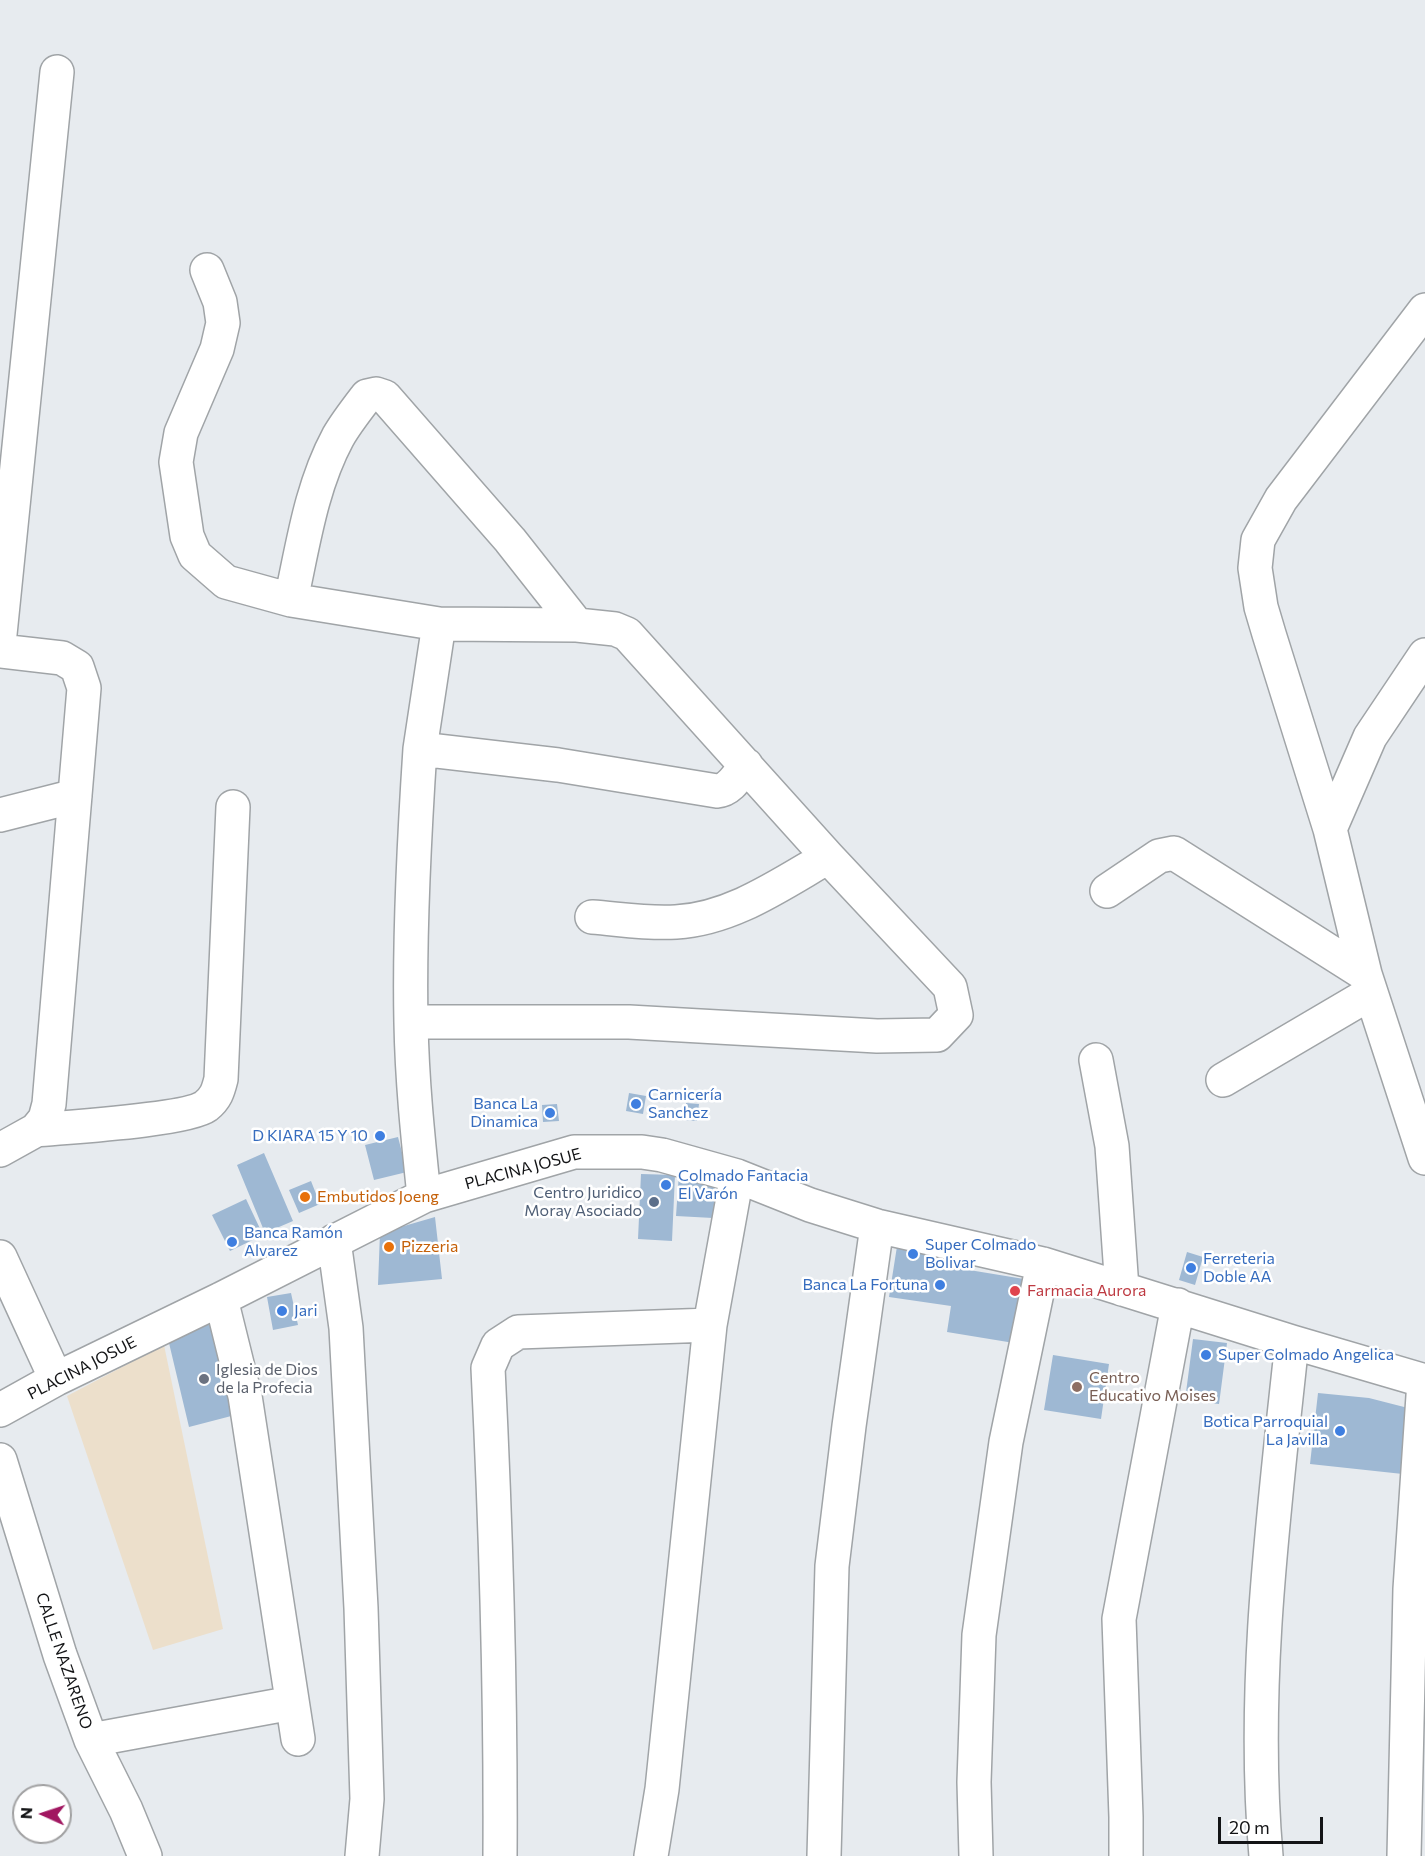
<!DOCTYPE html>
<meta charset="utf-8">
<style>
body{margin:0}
#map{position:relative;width:1425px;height:1856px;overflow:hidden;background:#e7ebef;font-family:Commissioner,sans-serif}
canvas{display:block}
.north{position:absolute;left:12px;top:1784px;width:60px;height:60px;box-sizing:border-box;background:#fff;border:2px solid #a1a1a2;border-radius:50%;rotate:273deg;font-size:16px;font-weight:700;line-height:24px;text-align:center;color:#131416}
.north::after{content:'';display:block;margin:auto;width:21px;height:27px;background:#a11761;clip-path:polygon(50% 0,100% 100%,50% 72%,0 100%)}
.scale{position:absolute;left:1218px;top:1817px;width:105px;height:27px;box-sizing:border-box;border:3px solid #131416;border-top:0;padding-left:8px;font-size:18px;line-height:21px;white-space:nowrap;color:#131416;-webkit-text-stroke:4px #fff;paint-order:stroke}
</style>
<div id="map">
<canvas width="1425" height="1856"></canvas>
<div class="north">N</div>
<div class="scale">20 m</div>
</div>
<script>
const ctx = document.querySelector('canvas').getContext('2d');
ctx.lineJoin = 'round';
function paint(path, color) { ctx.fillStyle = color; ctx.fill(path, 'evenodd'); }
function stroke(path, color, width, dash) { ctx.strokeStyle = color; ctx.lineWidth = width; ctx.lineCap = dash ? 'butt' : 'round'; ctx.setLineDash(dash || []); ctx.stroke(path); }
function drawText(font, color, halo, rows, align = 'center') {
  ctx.font = font + ' Commissioner,sans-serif'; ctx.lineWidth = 5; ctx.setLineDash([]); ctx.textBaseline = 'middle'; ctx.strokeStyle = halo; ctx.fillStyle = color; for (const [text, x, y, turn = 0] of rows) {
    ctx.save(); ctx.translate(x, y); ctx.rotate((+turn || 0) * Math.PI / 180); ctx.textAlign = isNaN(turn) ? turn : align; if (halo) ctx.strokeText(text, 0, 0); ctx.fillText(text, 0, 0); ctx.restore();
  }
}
const education = new Path2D(`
 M164 1345 223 1629 153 1650 67 1396Z`);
const building = new Path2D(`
 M629 1093 646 1096 643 1114 626 1111Z
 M686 1103 699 1104 697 1121 685 1120Z
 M557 1104 559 1121 543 1122 542 1105Z
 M398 1137 407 1172 374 1180 365 1145Z
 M264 1153 293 1221 265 1233 237 1165Z
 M679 1173 716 1176 713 1218 676 1216Z
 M641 1174 675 1175 672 1241 638 1239Z
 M311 1181 320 1204 299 1213 289 1190Z
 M246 1199 263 1235 230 1251 212 1215Z
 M435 1217 442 1279 378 1285 380 1233Z
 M898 1240 959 1256 957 1268 1024 1279 1014 1343 947 1332 951 1306 889 1297Z
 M1187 1252 1203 1257 1195 1285 1179 1280Z
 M291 1293 298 1325 273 1330 267 1297Z
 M215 1319 239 1414 189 1427 169 1343Z
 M1193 1339 1227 1343 1219 1404 1185 1400Z
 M1053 1355 1109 1364 1101 1419 1044 1410Z
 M1318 1393 1369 1398 1408 1408 1412 1475 1310 1464Z`);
const minor = new Path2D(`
 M207 270 220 302 223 323 217 349 181 433 176 462 187 536 195 555 226 582 291 600 439 624 577 625 615 629 627 634 828 857 950 987 956 1015 937 1035 877 1036 629 1022H411
 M1425 310 1281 499 1258 540 1255 568 1261 607 1269 634 1330 829 1365 974 1425 1158
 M291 600C303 545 311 487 338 437 346 423 357 409 367 396L376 394 385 397 510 540 577 625
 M0 634 57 72
 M0 651 62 658 77 667 84 688 49 1104 45 1119 36 1130 0 1150
 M420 749 439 624
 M0 815 75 796
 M1330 829 1370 737 1425 655
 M1107 891 1159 856 1174 853 1365 974
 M592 917C619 919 648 924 676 922 732 919 781 884 828 857
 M1096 1060 1112 1146 1122 1289
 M1223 1080 1371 993
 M36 1130C67 1127 187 1120 206 1106 216 1098 218 1091 221 1079L233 807
 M424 1196C418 1138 412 1081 411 1023 409 932 414 840 420 749L558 765 717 791C731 790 738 775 746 765
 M334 1241 346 1328 361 1608 367 1799 362 1856
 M0 1257 56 1379
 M221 1299 245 1396 298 1739
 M0 1410 56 1379 221 1299 424 1196 574 1152H642L662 1155 737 1176 810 1205 877 1226 1043 1264 1292 1342 1425 1381
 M0 1460 60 1655 91 1740 126 1810 145 1856
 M91 1740 292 1703
 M500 1856C501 1693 496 1531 488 1368L498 1345 518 1332 710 1325
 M651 1856 662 1789 710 1325 737 1176
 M824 1856 832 1566 849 1426 877 1226
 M976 1856 974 1782 979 1635 1006 1442 1043 1264
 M1126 1856V1817L1119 1619 1178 1305
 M1266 1856C1251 1685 1274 1512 1292 1342
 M1404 1856 1410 1589 1424 1381`);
const markers = [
 [636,1104,6,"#3f7fe0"],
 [550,1113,6,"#3f7fe0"],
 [380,1136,6,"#3f7fe0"],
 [666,1185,6,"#3f7fe0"],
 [305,1197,6,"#e8710a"],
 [654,1202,6,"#5c6f8a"],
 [232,1242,6,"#3f7fe0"],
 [389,1247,6,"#e8710a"],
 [913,1254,6,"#3f7fe0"],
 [1191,1268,6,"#3f7fe0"],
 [940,1285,6,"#3f7fe0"],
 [1015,1291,6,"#e0444e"],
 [282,1311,6,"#3f7fe0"],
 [1206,1355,6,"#3f7fe0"],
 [204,1379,6,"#6b7280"],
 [1077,1387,6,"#8d6e63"],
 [1340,1431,6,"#3f7fe0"]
];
const shopNames = [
 ["Carnicería",648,1095],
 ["Sanchez",648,1113],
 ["Banca La",538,1104,"right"],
 ["Dinamica",538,1122,"right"],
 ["D KIARA 15 Y 10",368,1136,"right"],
 ["Colmado Fantacia",678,1176],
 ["El Varón",678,1194],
 ["Banca Ramón",244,1233],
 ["Alvarez",244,1251],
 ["Super Colmado",925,1245],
 ["Bolivar",925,1263],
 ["Ferreteria",1203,1259],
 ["Doble AA",1203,1277],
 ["Banca La Fortuna",928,1285,"right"],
 ["Jari",294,1311],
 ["Super Colmado Angelica",1218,1355],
 ["Botica Parroquial",1328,1422,"right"],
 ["La Javilla",1328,1440,"right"]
];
const streetNames = [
 ["PLACINA JOSUE",523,1169,-15],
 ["PLACINA JOSUE",82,1368,-27],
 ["CALLE NAZARENO",64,1661,71]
];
const serviceNames = [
 ["Centro Juridico",642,1193],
 ["Moray Asociado",642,1211]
];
const foodNames = [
 ["Embutidos Joeng",317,1197],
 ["Pizzeria",401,1247]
];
const healthNames = [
 ["Farmacia Aurora",1027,1291]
];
const worshipNames = [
 ["Iglesia de Dios",216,1370],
 ["de la Profecia",216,1388]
];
const educationNames = [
 ["Centro",1089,1378],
 ["Educativo Moises",1089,1396]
];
paint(education, '#ecdfcb');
paint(building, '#9eb8d3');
stroke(minor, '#a0a4a7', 36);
stroke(minor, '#fff', 33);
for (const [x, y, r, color] of markers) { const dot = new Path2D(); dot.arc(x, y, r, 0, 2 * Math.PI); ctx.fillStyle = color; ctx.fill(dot); stroke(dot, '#fff', 2); }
drawText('16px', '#366cbe', '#fff', shopNames, 'left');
drawText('16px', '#131416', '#fff', streetNames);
drawText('16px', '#4e5e75', '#fff', serviceNames, 'right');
drawText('16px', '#c56008', '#fff', foodNames, 'left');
drawText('16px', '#be3a42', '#fff', healthNames, 'left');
drawText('16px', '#5b616d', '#fff', worshipNames, 'left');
drawText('16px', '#785e54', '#fff', educationNames, 'left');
</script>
